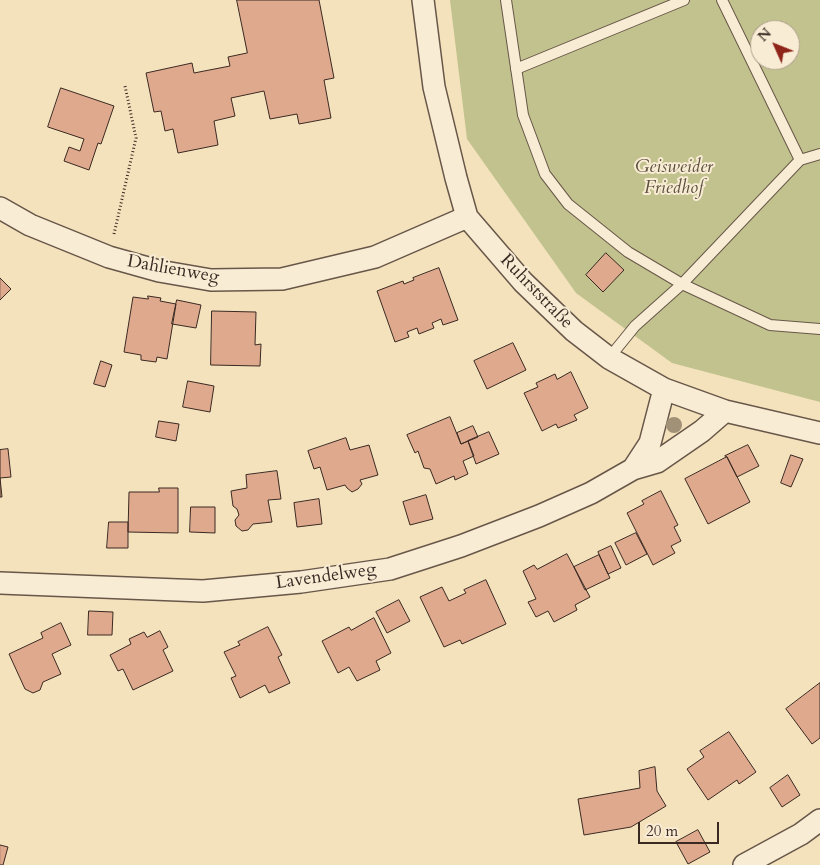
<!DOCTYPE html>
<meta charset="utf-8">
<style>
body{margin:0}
#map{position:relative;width:820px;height:865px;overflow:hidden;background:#f4e2bd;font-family:Cardo,serif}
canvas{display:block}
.north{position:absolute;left:750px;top:20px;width:50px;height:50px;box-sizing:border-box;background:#f8ecd4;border:1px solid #ac9e8d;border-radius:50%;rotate:314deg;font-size:14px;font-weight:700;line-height:20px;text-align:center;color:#3a2922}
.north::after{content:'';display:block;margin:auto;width:18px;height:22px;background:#8f2418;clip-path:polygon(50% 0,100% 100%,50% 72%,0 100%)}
.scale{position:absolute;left:638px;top:822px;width:81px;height:22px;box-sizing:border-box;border:2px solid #3a2922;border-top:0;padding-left:6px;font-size:15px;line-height:18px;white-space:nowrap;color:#3a2922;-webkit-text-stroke:4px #f8ecd4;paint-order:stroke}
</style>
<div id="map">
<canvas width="820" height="865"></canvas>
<div class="north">N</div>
<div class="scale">20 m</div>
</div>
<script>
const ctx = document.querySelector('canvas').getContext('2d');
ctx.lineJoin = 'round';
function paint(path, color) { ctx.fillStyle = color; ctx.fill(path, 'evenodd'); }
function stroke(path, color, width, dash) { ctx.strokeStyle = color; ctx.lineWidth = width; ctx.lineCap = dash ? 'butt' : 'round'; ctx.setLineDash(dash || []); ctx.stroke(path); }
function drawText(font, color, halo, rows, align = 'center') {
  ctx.font = font + ' Cardo,serif'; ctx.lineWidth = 4; ctx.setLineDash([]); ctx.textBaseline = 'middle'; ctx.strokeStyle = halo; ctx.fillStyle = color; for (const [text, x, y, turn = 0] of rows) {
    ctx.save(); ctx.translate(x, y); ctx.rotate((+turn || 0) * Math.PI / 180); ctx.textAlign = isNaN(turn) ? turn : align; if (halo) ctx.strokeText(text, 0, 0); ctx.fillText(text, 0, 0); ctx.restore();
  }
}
const green = new Path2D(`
 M450 0H820V402L672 363 576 293 467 139ZM760 30H790V60H760Z`);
const building = new Path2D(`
 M237 0H319L334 78 324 80 331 118 299 124 297 114 270 119 264 91 231 98 235 116 214 121 218 145 178 153 173 129 165 131 161 111 154 112 146 73 192 63 194 73 230 66 228 57 247 53Z
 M61 88 114 106 101 144 98 143 89 170 64 161 69 147 80 151 84 139 48 127Z
 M606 253 624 270 603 292 586 275Z
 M439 268 458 320 443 325 441 319 432 323 434 328 419 334 417 328 407 332 409 337 395 342 377 291 403 281 404 284 414 280 413 278Z
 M0 278 11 289 0 300Z
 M148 296 161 298 160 301 176 304 167 359 157 357 156 362 141 360V355L124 352 133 297 148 299Z
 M177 300 201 305 196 328 172 324Z
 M212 311 256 312 255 345 261 344 260 366 211 365Z
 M513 343 526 370 487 389 474 361Z
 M101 361 112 365 105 387 94 384Z
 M571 372 588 408 574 415 577 420 558 428 556 424 542 431 524 393 538 387 536 383 555 374 557 379Z
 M188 381 214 386 210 412 183 407Z
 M450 417 461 444 468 441 474 456 463 461 468 474 455 480 454 476 436 484 430 469 424 468 418 451 415 453 407 435Z
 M159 421 179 424 176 441 156 437Z
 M473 426 478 437 461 444 457 433Z
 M489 432 499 454 476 464 468 441Z
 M346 438 350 450 369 445 378 475 360 480 362 484 358 489 352 492 347 488 345 485 327 490 320 467 314 469 308 451Z
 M748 445 759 466 737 477 727 457 725 456Z
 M8 449 11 477 0 478 2 497H0V450Z
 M791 455 803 459 791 487 781 483Z
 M727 457 750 502 708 524 685 479Z
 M277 471 281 499 268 500 272 522 253 524 248 530 242 531 236 526 235 520 239 515 237 509 233 506 231 491 247 488 246 475Z
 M159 488H178V533L128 532 129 492H159Z
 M661 491 678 525 674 527 681 541 671 546 675 553 653 565 627 513 644 504 642 501Z
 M426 495 433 519 410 525 403 502Z
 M319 499 322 524 297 527 294 503Z
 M191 507H215V533L190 532Z
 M109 522H128V548H107Z
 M636 533 647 554 626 565 615 543Z
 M611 546 621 568 608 574 598 552Z
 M567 554 590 597 575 605 577 610 554 622 548 611 536 617 528 602 536 599 523 571 534 565 537 569Z
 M599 555 610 578 585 590 574 567Z
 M486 580 506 624 462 644 460 640 444 647 420 597 442 587 449 601 466 593 464 590Z
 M399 600 410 621 387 633 376 612Z
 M89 611 113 612 112 635H88Z
 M374 618 391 653 376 661 380 670 357 681 349 667 338 673 322 641 349 627 351 630Z
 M61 623 71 645 52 654 61 674 43 682 40 690 33 693 25 689 9 654 43 638 41 633Z
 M268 627 282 655 278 657 290 683 269 693 265 685 240 698 231 678 236 676 224 652 240 645 238 642Z
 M160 631 168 647 163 650 173 671 133 690 123 669 118 671 110 655 131 644 129 639 144 632 147 637Z
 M820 683V738L812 744 786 709Z
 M729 732 756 772 739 784 737 780 708 800 687 769 704 757 700 751Z
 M655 767 657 791 666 806 631 827 584 835 578 799 640 788 639 771Z
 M788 775 800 795 782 807 770 788Z
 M698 830 710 852 688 864 676 842Z
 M0 845 8 847 3 865H0Z`);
const path = new Path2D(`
 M114 234 136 138 125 86`);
const service = new Path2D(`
 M506 0 523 115 545 174 568 204 628 252 682 284 770 325 820 329
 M722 0 800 160
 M516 69 684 0
 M609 358 635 326 682 284 800 160 820 154`);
const minor = new Path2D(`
 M423 0 434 87 456 178 467 217 523 282 574 331 609 358 664 389 725 411 820 433
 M0 208 30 225 109 257 159 271 211 280 282 279 375 257 467 217
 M633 469 650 443 664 389
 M0 583 203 591 301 582 390 569 461 546 539 516 591 493 633 469 657 462 702 431 725 411
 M744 865 801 834 820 820`);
const trees = [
 [674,425]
];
const parkNames = [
 ["Geisweider",674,168],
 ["Friedhof",674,189]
];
const streetNames = [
 ["Dahlienweg",173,270,10],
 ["Ruhrststraße",536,292,46],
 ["Lavendelweg",326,577,-8]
];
paint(green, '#c1c28d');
paint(building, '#dea98c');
stroke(building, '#3a2922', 1);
stroke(service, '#685749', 12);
stroke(minor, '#685749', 24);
stroke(path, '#3a2922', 3, [1, 2.5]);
stroke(service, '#f8ecd4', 10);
stroke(minor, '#f8ecd4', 21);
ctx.fillStyle = '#a09177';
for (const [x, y] of trees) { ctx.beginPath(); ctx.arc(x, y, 8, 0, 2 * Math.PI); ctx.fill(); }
drawText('italic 18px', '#5c4f3d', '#f8ecd4', parkNames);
drawText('18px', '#3a2922', '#f8ecd4', streetNames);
</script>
